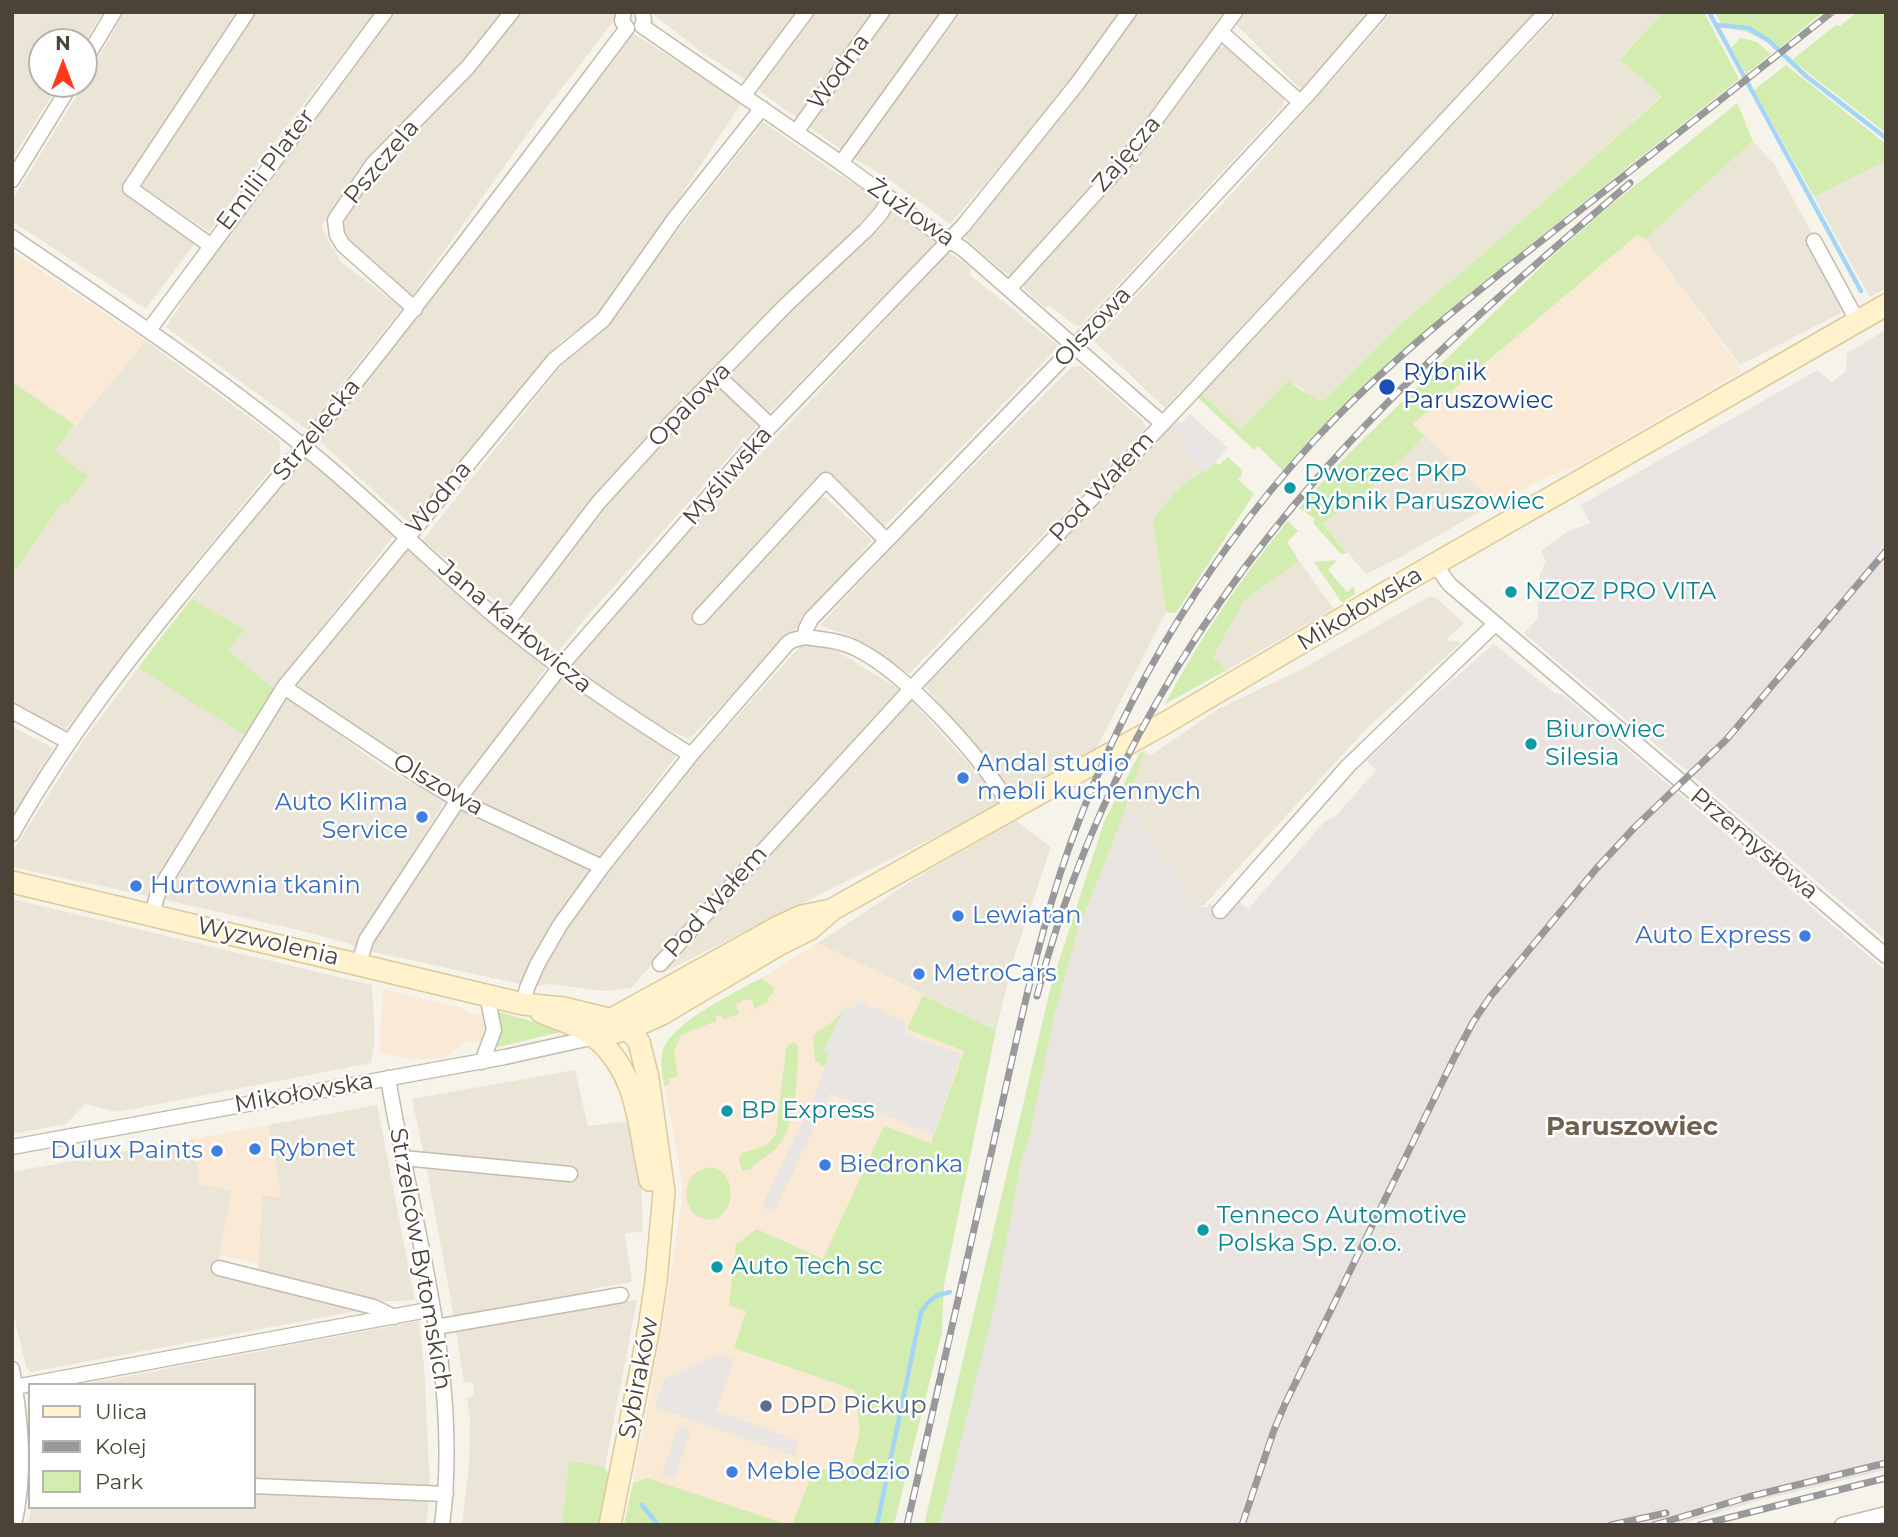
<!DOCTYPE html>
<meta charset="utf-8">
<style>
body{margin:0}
#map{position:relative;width:1898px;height:1537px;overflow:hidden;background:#f6f3eb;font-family:Montserrat,sans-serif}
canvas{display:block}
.frame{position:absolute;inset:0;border:14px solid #4b4337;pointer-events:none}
.legend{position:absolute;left:28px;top:1383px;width:228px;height:126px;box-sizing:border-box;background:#fff;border:2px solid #b7b4af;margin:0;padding:9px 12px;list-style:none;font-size:21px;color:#4b4337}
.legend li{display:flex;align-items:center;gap:14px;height:35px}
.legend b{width:35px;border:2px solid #b7b4af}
.north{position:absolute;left:28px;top:28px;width:70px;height:70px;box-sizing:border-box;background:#fff;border:2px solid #b7b4af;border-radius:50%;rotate:0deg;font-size:19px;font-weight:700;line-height:28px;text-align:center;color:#4b4337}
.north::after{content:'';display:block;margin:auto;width:24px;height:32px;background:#ff3919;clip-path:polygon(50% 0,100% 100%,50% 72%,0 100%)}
</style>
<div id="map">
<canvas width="1898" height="1537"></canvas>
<div class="frame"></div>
<ul class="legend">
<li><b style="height:9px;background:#fff2cc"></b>Ulica</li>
<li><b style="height:9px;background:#999"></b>Kolej</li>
<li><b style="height:19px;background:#d3edb1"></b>Park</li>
</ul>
<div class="north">N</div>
</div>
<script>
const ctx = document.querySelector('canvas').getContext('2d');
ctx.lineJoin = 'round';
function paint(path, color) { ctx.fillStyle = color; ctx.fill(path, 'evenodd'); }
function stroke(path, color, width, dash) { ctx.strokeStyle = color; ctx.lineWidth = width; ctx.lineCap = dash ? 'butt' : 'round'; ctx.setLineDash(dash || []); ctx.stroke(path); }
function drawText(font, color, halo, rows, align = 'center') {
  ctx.font = font + ' Montserrat,sans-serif'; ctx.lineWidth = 5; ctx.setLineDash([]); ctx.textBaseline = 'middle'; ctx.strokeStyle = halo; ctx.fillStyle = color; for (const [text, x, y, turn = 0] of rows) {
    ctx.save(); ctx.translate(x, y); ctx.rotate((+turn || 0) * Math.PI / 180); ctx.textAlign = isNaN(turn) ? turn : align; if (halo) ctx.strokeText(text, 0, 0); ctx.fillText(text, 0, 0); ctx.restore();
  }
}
const residential = new Path2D(`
 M12 12H103L84 43 42 42V84H59L12 159Z
 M124 12H237L128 183 195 243 146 309 12 221V200L84 84Z
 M252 12H375L285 128 209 232 141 185Z
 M389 12H505L469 59 404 124 323 223 322 229 341 262 402 308 306 429 166 327 215 251Z
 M516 12 619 14 538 119 410 299 350 254 335 227Z
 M650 12H798L747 81 703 53Z
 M816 12H947L843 151 758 90Z
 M962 12H1123L1046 112 950 224 886 177 853 158Z
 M1137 12H1230L1126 153 1011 278 966 239 965 232 1094 71Z
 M1243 12H1371L1301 90 1235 23Z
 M1392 12H1537L1165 408 1094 341 1238 187Z
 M1559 12H1663L1620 58 1662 95 1548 198 1397 327 1321 403 1289 379 1241 429 1201 393Z
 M631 32 742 102 638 261 595 318 560 342 410 524 315 437Z
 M1220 47H1227L1285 94 1283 106 1080 326 1074 325 1049 305 1045 308 1024 289V278L1148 142 1215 49Z
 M763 122 836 173 883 200 605 484 508 612 423 540 572 352 611 322 647 270Z
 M1753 141 1774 164 1812 233 1815 249 1847 310 1740 365 1645 239Z
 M1886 161V288L1870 297 1814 197Z
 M891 207 937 241 769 413 725 374Z
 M949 252 971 268 970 275 1059 346 883 528 820 483 697 623 702 625 816 498 825 497 872 540 802 623 689 739 656 725 626 708 571 665 595 632Z
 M146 341 277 438 280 443V455L278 461 178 584 63 733 12 705V575L63 502 67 504 54 451Z
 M1081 366 1143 421 1146 428 909 674 850 636 820 625 906 533 1072 367Z
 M718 383 761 421 582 622 558 652 519 615 612 495Z
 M1171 424 1190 440 1181 450 1206 472 1198 473 1177 492 1153 519 1166 612 1094 753 1014 797 924 685Z
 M1424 435 1495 503 1401 557 1366 574 1323 524 1396 466Z
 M308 446 397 532 278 682 225 770 153 897 12 867V852L84 739Z
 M406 540 552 660 458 792 394 760 292 684Z
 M1299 561 1334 609 1227 670 1214 659 1218 647 1245 600Z
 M1428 597 1436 598 1464 623 1446 640 1462 642 1368 727 1203 906 1198 907 1125 802 1145 751 1150 756 1218 709 1302 669Z
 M803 643 835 650 899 689 631 988 604 991 551 984 536 986 558 936 700 758Z
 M559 676 676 756 599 858 470 798Z
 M284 694 387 770 446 799 356 947 347 943 298 930 161 899Z
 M910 699 1004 803 662 973Z
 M12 727 53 748 12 817Z
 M457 804 500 829 595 871 551 934 521 984 369 951Z
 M1015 820 1051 847 1015 954 996 1030 818 943 916 878Z
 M12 899 372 985 375 1040 371 1063 117 1112 85 1104 66 1124 12 1134Z
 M575 1070 588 1126 630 1121 641 1178 643 1231 625 1234 632 1282 592 1289V1293L454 1317 426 1165 484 1170 486 1175 495 1174 499 1172 424 1156 412 1099Z
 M377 1105 415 1300 376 1302 273 1278 270 1273 258 1270 262 1195 281 1197 268 1125Z
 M193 1139 200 1184 232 1190 216 1273 367 1309 31 1372 26 1367 12 1307V1172Z
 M637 1300 605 1467 569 1460 562 1525H462L469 1465 470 1418 467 1399 474 1395 473 1382 464 1383 456 1331Z
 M419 1321 424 1366 430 1486 254 1478V1385H80Z
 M254 1494 429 1501 426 1525H27L32 1507H254Z`);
const commercial = new Path2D(`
 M1637 235 1645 239 1742 371 1580 465 1548 477 1495 503 1413 424Z
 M12 251 146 341 75 425 12 382Z
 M818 943 923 995 907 1029 964 1051 931 1143 884 1127 823 1259 757 1229 746 1311 734 1348 854 1390 860 1431 852 1463 838 1470 814 1469 792 1525H789L647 1478 633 1483 664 1318 682 1202V1180L662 1072 663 1051 670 1038 681 1027Z
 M383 989 451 1006 455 1005 472 1014 483 1013 489 1026 483 1041 475 1043 469 1041 443 1058 413 1060 379 1052Z
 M268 1125 281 1197 262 1195 258 1264 219 1255 232 1190 200 1184 193 1139Z`);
const industrial = new Path2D(`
 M1886 330V940L1524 633 1538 618V580L1546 561 1541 551 1567 532 1590 523 1581 505 1817 370 1832 382 1846 371 1847 353Z
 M1494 644 1555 693 1562 694 1886 971V1470L1757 1501 1678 1525H940L1054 1017 1078 930 1113 842 1125 802 1198 907H1207L1210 903 1226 917 1239 901 1248 909 1325 821 1335 817 1376 770 1367 761 1434 696Z`);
const green = new Path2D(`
 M1663 12H1704L1739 79C1628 168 1514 254 1408 348 1364 387 1320 425 1283 471L1258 446 1254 450 1196 396 1201 393 1241 429 1289 379 1298 388 1322 402 1397 327 1548 198 1662 96 1620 59Z
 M1715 12H1823L1779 48 1747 32 1723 27Z
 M1857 12H1886V133L1792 60 1836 25 1840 26Z
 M1740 38 1757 42 1771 54 1746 74 1731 48Z
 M1786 65 1886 144V161L1814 197 1754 90Z
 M1737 103 1753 141 1645 239 1637 235 1413 424 1424 435C1396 470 1359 496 1323 524L1347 553 1341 554 1313 523 1315 519 1299 508 1344 458 1545 263 1601 213Z
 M14 383 75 425 54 451 88 476 67 504 63 502 12 575Z
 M1228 457 1242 470 1241 478H1237L1254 494 1176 613 1166 612 1153 519C1165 505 1180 484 1197 475 1205 470 1208 470 1215 462L1219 465Z
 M1288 521 1298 531 1287 542 1299 561 1245 600 1218 647 1214 658 1227 670 1165 704C1200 638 1241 578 1288 521Z
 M1335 560 1336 562 1328 570 1347 592 1354 586 1355 594 1342 603 1314 562Z
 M191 599 245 630 227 650 274 689 246 736 138 668Z
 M1145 751 1113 842 1078 930 1054 1017 1029 1138 1021 1163 994 1307 940 1525H924L1051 986 1104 822 1140 752Z
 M761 978 774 988V992L767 998 769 1001 754 1009 752 1000H742V1002L736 1004 739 1014 723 1019 721 1015 716 1016V1021L681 1035 674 1052 678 1077 669 1079 670 1084 664 1086C663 1075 660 1063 662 1053 669 1023 735 993 761 978Z
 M923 995 996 1030 944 1285 942 1332 894 1525H792L814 1469 838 1470 852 1463 860 1431 854 1390 734 1348 746 1311 729 1306 736 1244 757 1229 823 1259 884 1126 931 1143 964 1051 907 1029Z
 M845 1006 824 1052 829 1055 825 1067 815 1061 813 1036C825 1026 838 1021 845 1006Z
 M500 1012 565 1031 494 1048 500 1024 498 1014Z
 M795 1043 798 1047C797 1077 797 1120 779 1145 771 1155 758 1159 750 1170H742L739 1159 742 1153 767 1145 776 1134 786 1049 789 1044Z
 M715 1168C731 1174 732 1190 729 1205L719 1218C678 1230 675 1164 715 1168Z
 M569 1460 605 1467 610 1478 600 1525H562Z
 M647 1478 789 1525H624L633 1483Z`);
const parking = new Path2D(`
 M1190 414 1228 448 1206 472 1181 450 1189 440 1171 424 1176 419 1182 423Z
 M1145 884 1161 905 1088 990 1080 979 1084 958 1095 939Z
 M1163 909 1179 925 1073 1054 1063 1052 1072 1015Z
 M858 1000 907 1024 904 1034 961 1054 933 1135 830 1093 774 1212 762 1207 818 1087 829 1055 823 1052 845 1006 853 1010Z
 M1475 1173 1505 1184 1392 1313 1382 1304 1395 1269 1410 1244 1470 1174Z
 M1333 1325 1379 1360 1315 1461 1279 1525H1251L1286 1426Z
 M719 1354 734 1360 716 1411 799 1441 794 1456 655 1407 664 1379Z
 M976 1380 980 1381 1117 1488 1110 1508 1069 1496 1066 1508 1007 1491 998 1525H940Z
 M678 1425 691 1430 674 1479 662 1475Z`);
const stream = new Path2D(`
 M1709 12 1861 291
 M1716 25 1748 28 1768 40 1806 76 1886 138
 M642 1505 658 1525
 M877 1525 921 1312C929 1299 936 1295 950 1292`);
const minor = new Path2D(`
 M624 12 622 21 627 28
 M642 26 841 163 930 228 963 249 1162 423
 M642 26 644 20 642 12
 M1221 32 1300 102
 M84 62 114 12
 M744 95 806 12
 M796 132 882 12
 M841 163 950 12
 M12 180 71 84
 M12 237C119 310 227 382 326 465 388 517 445 576 508 627 566 674 627 715 691 755
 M1814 241 1858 322
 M210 245 130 188 247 12
 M1009 289 1129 156 1235 12
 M415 309 343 245 337 235 335 220 373 164 468 67 512 12
 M149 330 385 12
 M717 375 771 426
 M1435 564 1449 584 1886 956
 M700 617 826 480 886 540
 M505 625 598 503 668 426 786 305 866 230 881 213 890 198
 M805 637C822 639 841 641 857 649 908 675 985 760 1012 810
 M284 687 399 764 458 800 602 867
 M12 711 69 742
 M12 834C92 691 208 564 311 438 420 304 523 166 627 28
 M1220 911 1348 766 1495 624
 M152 915 157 896 164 882 284 687 554 360 603 320 675 218 762 108
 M359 963 366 940 458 800 560 667 764 433 963 226 1077 84 1129 12
 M660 964 911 689 1188 397 1546 12
 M523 1004 527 988 537 965 560 925 602 867 691 755 788 643 793 640 805 637 806 629 811 619 1094 326 1310 92 1379 12
 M482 1062 494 1030 487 995
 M388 1078C412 1225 462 1374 442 1525
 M12 1147 505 1057 595 1037
 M403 1158 570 1174
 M219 1268 374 1307 394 1317
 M436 1327 621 1295
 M12 1369C21 1422 26 1473 14 1525
 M15 1387 433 1309
 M254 1486 446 1494
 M1842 1525 1886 1514`);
const secondary = new Path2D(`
 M12 882 523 1004 563 1008 617 1021 629 1029 639 1042 648 1078 664 1192 656 1281 649 1328 610 1525
 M541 1012C558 1020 581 1025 595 1037 640 1075 638 1127 650 1180
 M606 1026 612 1019 780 926 802 916 831 910
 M595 1037 629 1029 662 1014 780 944 810 929 833 909 1167 722 1402 583 1886 305`);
const rail = new Path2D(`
 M1037 996C1090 788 1201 602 1347 445 1434 351 1533 266 1630 183
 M907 1525C935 1404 962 1283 989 1163 1011 1066 1030 969 1060 874 1112 716 1198 568 1311 444 1388 360 1479 290 1569 219 1657 150 1744 81 1832 12
 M1242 1525 1274 1430 1285 1404 1455 1056 1473 1022 1490 997 1596 869 1635 827 1726 740 1886 551
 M1611 1525 1666 1513
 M1654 1525 1748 1497 1886 1463
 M1700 1525 1886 1478`);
const markers = [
 [1387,387,9,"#1a4fb4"],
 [1290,488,7,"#0f9aa8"],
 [1511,592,7,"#0f9aa8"],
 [1531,744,7,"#0f9aa8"],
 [963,778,7,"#3f7fe0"],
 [422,817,7,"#3f7fe0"],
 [136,886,7,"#3f7fe0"],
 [958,916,7,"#3f7fe0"],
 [1805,936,7,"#3f7fe0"],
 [919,974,7,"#3f7fe0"],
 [727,1111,7,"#0f9aa8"],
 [255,1149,7,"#3f7fe0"],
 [217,1151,7,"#3f7fe0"],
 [825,1165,7,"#3f7fe0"],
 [1203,1230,7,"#0f9aa8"],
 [717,1267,7,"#0f9aa8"],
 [766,1406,7,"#5c6f8a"],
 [732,1472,7,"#3f7fe0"]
];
const streetNames = [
 ["Wodna",839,72,-54],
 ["Zajęcza",1127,154,-50],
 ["Pszczela",382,162,-50],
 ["Emilii Plater",266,170,-53],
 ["Żużlowa",911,213,35],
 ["Olszowa",1093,327,-47],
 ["Opalowa",690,405,-46],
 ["Strzelecka",317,430,-51],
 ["Myśliwska",728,476,-49],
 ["Pod Wałem",1102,487,-47],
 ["Wodna",439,498,-50],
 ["Mikołowska",1360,609,-31],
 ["Jana Karłowicza",515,627,40],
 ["Olszowa",438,785,30],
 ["Przemysłowa",1754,844,40],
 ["Pod Wałem",716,902,-48],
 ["Wyzwolenia",268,942,13],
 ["Mikołowska",304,1093,-10],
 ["Strzelców Bytomskich",420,1259,80],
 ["Sybiraków",639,1378,-79]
];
const transitNames = [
 ["Rybnik",1403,373],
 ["Paruszowiec",1403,401]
];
const cultureNames = [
 ["Dworzec PKP",1304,474],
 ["Rybnik Paruszowiec",1304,502],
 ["NZOZ PRO VITA",1525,592],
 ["Biurowiec",1545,730],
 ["Silesia",1545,758],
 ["BP Express",741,1111],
 ["Tenneco Automotive",1217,1216],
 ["Polska Sp. z o.o.",1217,1244],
 ["Auto Tech sc",731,1267]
];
const shopNames = [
 ["Andal studio",977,764],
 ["mebli kuchennych",977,792],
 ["Auto Klima",408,803,"right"],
 ["Service",408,831,"right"],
 ["Hurtownia tkanin",150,886],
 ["Lewiatan",972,916],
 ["Auto Express",1791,936,"right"],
 ["MetroCars",933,974],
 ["Rybnet",269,1149],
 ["Dulux Paints",203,1151,"right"],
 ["Biedronka",839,1165],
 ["Meble Bodzio",746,1472]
];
const serviceNames = [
 ["DPD Pickup",780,1406]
];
const neighbourhoodNames = [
 ["Paruszowiec",1632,1127]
];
paint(residential, '#ebe5d8');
paint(commercial, '#f9e9d5');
paint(industrial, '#e9e4df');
paint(green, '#d3edb1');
paint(parking, '#e8e5e2');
stroke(stream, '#a3d5f6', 4.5);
stroke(minor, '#c3bbac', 17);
stroke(secondary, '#ddc999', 24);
stroke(minor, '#fff', 14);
stroke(secondary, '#fff2cc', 21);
stroke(rail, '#999', 7);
stroke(rail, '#fff', 4.5, [13]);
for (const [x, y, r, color] of markers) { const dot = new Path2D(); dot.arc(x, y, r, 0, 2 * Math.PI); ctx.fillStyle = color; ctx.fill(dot); stroke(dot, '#fff', 2.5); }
drawText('24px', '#4b4337', '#fff', streetNames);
drawText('24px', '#164399', '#fff', transitNames, 'left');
drawText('24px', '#0d838f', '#fff', cultureNames, 'left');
drawText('24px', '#366cbe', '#fff', shopNames, 'left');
drawText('24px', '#4e5e75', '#fff', serviceNames, 'left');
drawText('bold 26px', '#6f614e', '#fff', neighbourhoodNames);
</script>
